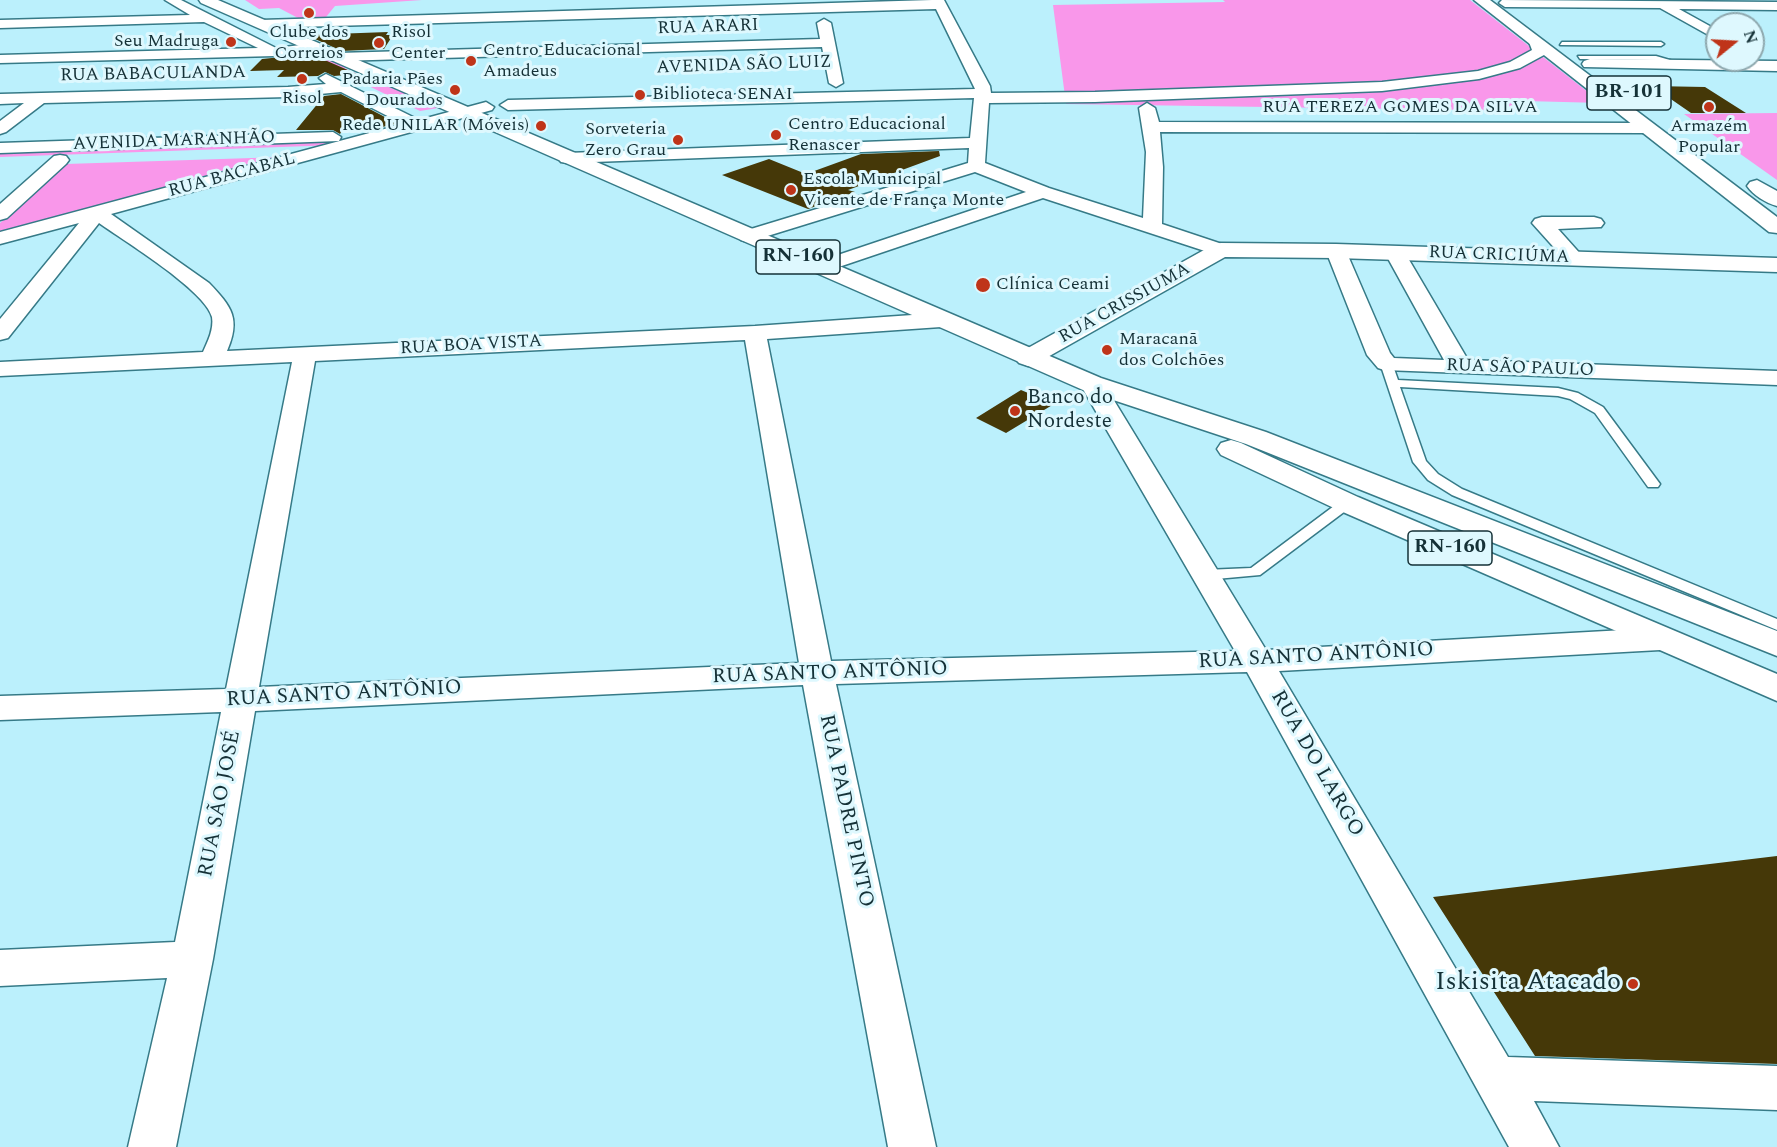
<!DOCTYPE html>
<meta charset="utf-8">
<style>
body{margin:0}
#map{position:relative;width:1777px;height:1147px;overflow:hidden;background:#bbf0fc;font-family:Spectral,serif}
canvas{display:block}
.north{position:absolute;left:1705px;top:12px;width:60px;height:60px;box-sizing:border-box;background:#def8fe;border:2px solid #8ea8ae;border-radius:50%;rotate:72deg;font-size:16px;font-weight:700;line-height:24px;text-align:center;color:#153137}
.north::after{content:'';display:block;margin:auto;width:21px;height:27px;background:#bf3419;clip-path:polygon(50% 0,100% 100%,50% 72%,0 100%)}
</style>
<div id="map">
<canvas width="1777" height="1147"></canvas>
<div class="north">N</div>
</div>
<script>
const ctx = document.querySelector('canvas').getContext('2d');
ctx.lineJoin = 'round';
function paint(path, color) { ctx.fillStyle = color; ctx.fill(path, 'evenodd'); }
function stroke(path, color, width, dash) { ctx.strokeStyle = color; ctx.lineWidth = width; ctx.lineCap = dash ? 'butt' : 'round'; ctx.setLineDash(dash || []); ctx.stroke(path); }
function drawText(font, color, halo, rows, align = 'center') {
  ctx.font = font + ' Spectral,serif'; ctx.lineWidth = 6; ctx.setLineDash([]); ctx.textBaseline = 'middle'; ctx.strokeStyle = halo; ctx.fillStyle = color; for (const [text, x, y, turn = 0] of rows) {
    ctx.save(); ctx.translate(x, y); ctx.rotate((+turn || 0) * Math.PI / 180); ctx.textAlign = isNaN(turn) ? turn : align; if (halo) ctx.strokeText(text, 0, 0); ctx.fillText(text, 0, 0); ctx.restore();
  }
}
const green = new Path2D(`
 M245 0H422L335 6 326 17 298 18 279 8 259 9Z
 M1223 0H1470L1602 103 1525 101 1537 111 1066 104 1053 5 1225 2Z
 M314 52 337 59 346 69 391 88 417 95 444 107 420 111 303 54Z
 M1777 113V180L1684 114Z
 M347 140 337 145 0 157V152Z
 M283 157 0 234V223L66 164Z`);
const building = new Path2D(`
 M388 32 386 35H393L384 49 342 51 306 35Z
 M311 54 357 74 334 76 325 72 318 76 277 77 284 70 250 71 262 59Z
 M1652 86 1705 87 1746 113H1691Z
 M341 94 383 116 396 124 382 127 344 128 340 134 333 130H296L324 96Z
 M939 151 940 156 848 190 855 192 808 209 722 175 769 159 806 174 861 154Z
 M1021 390 1054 404 1006 433 976 418Z
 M1777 856V1064L1535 1056 1433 897Z`);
const service = new Path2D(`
 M1562 42H1661L1664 44 1661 46 1560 45Z
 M1578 56H1656L1687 65 1683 67 1656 60 1580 59Z
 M1386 359 1392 363 1398 380 1558 388 1578 393 1603 407 1660 484 1658 487H1648L1595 413 1570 399 1558 396 1400 387 1426 461 1438 474 1462 489 1777 619V630L1452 495 1428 480 1413 462 1380 363Z
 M1347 499 1352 500 1354 503 1352 506 1260 575 1205 580 1197 575 1205 570 1251 568 1342 500Z`);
const minor = new Path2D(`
 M165 0H181L276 48 317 43 324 47 317 51 275 56 0 63V55L258 48 204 22 0 28V20L190 15Z
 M932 0H944L990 86 991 93 1095 92 1382 82 1478 71 1510 62 1532 50 1529 42 1531 39 1536 38 1543 42 1546 52 1544 55 1520 68 1479 79 1382 91 1095 102 989 103 985 163 1049 188 1143 218 1146 152 1139 108 1147 103 1155 108 1159 122 1647 123 1655 128 1647 133 1160 132 1163 167 1162 224 1228 246 1231 250 1228 254H1214L1043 198 821 273 814 271 811 267 814 263 1026 192 975 172 748 242 741 240 738 236 741 232 968 163 969 148 567 163 561 162 558 158 561 154 567 153 970 138 974 98 508 110 500 105 508 100 975 89 936 9 261 28 254 24 261 20Z
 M1502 0 1777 2V10L1679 9 1717 30V35L1712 37 1660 8 1505 7 1499 3Z
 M824 19 831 23 843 83 836 87 829 83 822 47 338 61 331 57 338 53 820 39 817 23Z
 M326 74 419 120 486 102 494 107 492 110 111 214 209 283C232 307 241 319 227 351L755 326 941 313 949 315 952 320 949 325 941 327 767 339 831 661 1235 651 1080 384 1083 379 1092 377 1101 379 1104 384 1266 650 1660 628 1671 632 1676 639 1671 646 1660 650 1279 671 1508 1057 1777 1066V1110L1534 1101 1559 1147H1509L1247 672 836 684 936 1147H888L803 685 255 711 213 959 176 1147H128L167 978 0 986V950L175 942 221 712 0 720V696L226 689 292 362 0 376V362L203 352C208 341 214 329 212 317 205 290 124 241 99 223L8 338 0 340V319L79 223 0 244V232L403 124 341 92 288 97 44 103 6 132 0 134V121L24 103 0 104V94L288 87 326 84 319 78ZM745 340 799 663 259 687 315 361Z
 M333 132 341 137 339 141 0 153V143Z
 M60 155 66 156 69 160 66 164 7 218 0 220V204L54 156Z
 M1542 217H1594L1601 219 1604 223 1601 227 1558 229 1584 258 1581 262H1567L1532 223 1535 219Z
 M1336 245 1343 247 1346 251 1390 353 1394 358 1444 360 1385 253 1388 249H1402L1405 253 1468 360 1777 371V385L1384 370 1378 368 1367 355 1326 251 1329 247Z`);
const tertiary = new Path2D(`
 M1590 59 1777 61V71L1584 67 1582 64 1584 61Z
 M1221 243 1336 244 1777 258V272L1336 258 1225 257 1037 363 1028 366 1019 363 1015 358 1019 353 1213 245Z`);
const primary = new Path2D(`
 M199 0H218L1101 378 1266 432 1777 631V656L1246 444 1083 390 201 3Z
 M1757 180 1777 191V206C1766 203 1753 195 1747 186L1750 182Z
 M1231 440 1241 443 1358 497 1777 674V701L1336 509 1221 455 1217 449 1221 443Z`);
const trunk = new Path2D(`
 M1474 0H1490L1777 217V233L1769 232Z`);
const markers = [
 [309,13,6,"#bf3419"],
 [231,42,6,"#bf3419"],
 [379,43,6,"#bf3419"],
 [471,61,6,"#bf3419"],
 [302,79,6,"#bf3419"],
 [455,90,6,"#bf3419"],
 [640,95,6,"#bf3419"],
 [1709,107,6,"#bf3419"],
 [541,126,6,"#bf3419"],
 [776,135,6,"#bf3419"],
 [678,140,6,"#bf3419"],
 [791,190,6,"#bf3419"],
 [983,285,8,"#bf3419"],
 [1107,350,6,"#bf3419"],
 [1015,411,6,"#bf3419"],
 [1633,984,6,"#bf3419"]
];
const farStreetnames = [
 ["RUA ARARI",708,28,-2],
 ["AVENIDA SÃO LUIZ",744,66,-2],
 ["RUA BABACULANDA",153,75,-1],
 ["RUA TEREZA GOMES DA SILVA",1400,108],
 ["AVENIDA MARANHÃO",174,142,-2],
 ["RUA BACABAL",232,176,-15],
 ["RUA CRICIÚMA",1499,256,2],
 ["RUA CRISSIUMA",1125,304,-29],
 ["RUA BOA VISTA",471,346,-3],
 ["RUA SÃO PAULO",1520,369,2]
];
const farPoinames = [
 ["Clube dos",309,33,"center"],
 ["Correios",309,54,"center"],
 ["Risol",391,33],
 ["Center",391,54],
 ["Seu Madruga",219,42,"right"],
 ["Centro Educacional",483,51],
 ["Amadeus",483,72],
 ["Padaria Pães",443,80,"right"],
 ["Dourados",443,101,"right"],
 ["Biblioteca SENAI",652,95],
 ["Risol",302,99,"center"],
 ["Centro Educacional",788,125],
 ["Renascer",788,146],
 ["Rede UNILAR (Móveis)",529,126,"right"],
 ["Armazém",1709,127,"center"],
 ["Popular",1709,148,"center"],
 ["Sorveteria",666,130,"right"],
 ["Zero Grau",666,151,"right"],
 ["Escola Municipal",803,180],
 ["Vicente de França Monte",803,201],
 ["Clínica Ceami",996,285],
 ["Maracanã",1119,340],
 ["dos Colchões",1119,361]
];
const shields = [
 [1629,93,84],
 [798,257,84],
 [1450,548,84]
];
const shieldNames = [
 ["BR-101",1629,93],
 ["RN-160",798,257],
 ["RN-160",1450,548]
];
const poiNames = [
 ["Banco do",1027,399],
 ["Nordeste",1027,423]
];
const streetNames = [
 ["RUA SANTO ANTÔNIO",1316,657,-3],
 ["RUA SANTO ANTÔNIO",830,674,-2],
 ["RUA SANTO ANTÔNIO",344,695,-3],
 ["RUA DO LARGO",1316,764,60],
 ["RUA SÃO JOSÉ",221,804,-79],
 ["RUA PADRE PINTO",845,811,78]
];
const nearPoinames = [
 ["Iskisita Atacado",1621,984]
];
paint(green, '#f997ea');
paint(building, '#453808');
stroke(service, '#367a87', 3);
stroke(minor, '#367a87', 3);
stroke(tertiary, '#367a87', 3);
stroke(primary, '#367a87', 3);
stroke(trunk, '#367a87', 3);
paint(service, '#fff');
paint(minor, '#fff');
paint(tertiary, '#fff');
paint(primary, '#fff');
paint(trunk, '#fff');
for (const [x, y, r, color] of markers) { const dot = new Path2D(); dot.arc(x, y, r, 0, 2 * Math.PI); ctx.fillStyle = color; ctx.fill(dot); stroke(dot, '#def8fe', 2); }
drawText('18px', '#153137', '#def8fe', farStreetnames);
drawText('18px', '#153137', '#def8fe', farPoinames, 'left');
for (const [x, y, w] of shields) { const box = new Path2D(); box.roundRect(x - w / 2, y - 17, w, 34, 4.5); ctx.fillStyle = '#def8fe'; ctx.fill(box); stroke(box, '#153137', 1.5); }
drawText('bold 20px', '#153137', null, shieldNames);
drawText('21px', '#153137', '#def8fe', poiNames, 'left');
drawText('21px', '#153137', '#def8fe', streetNames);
drawText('26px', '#153137', '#def8fe', nearPoinames, 'right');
</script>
